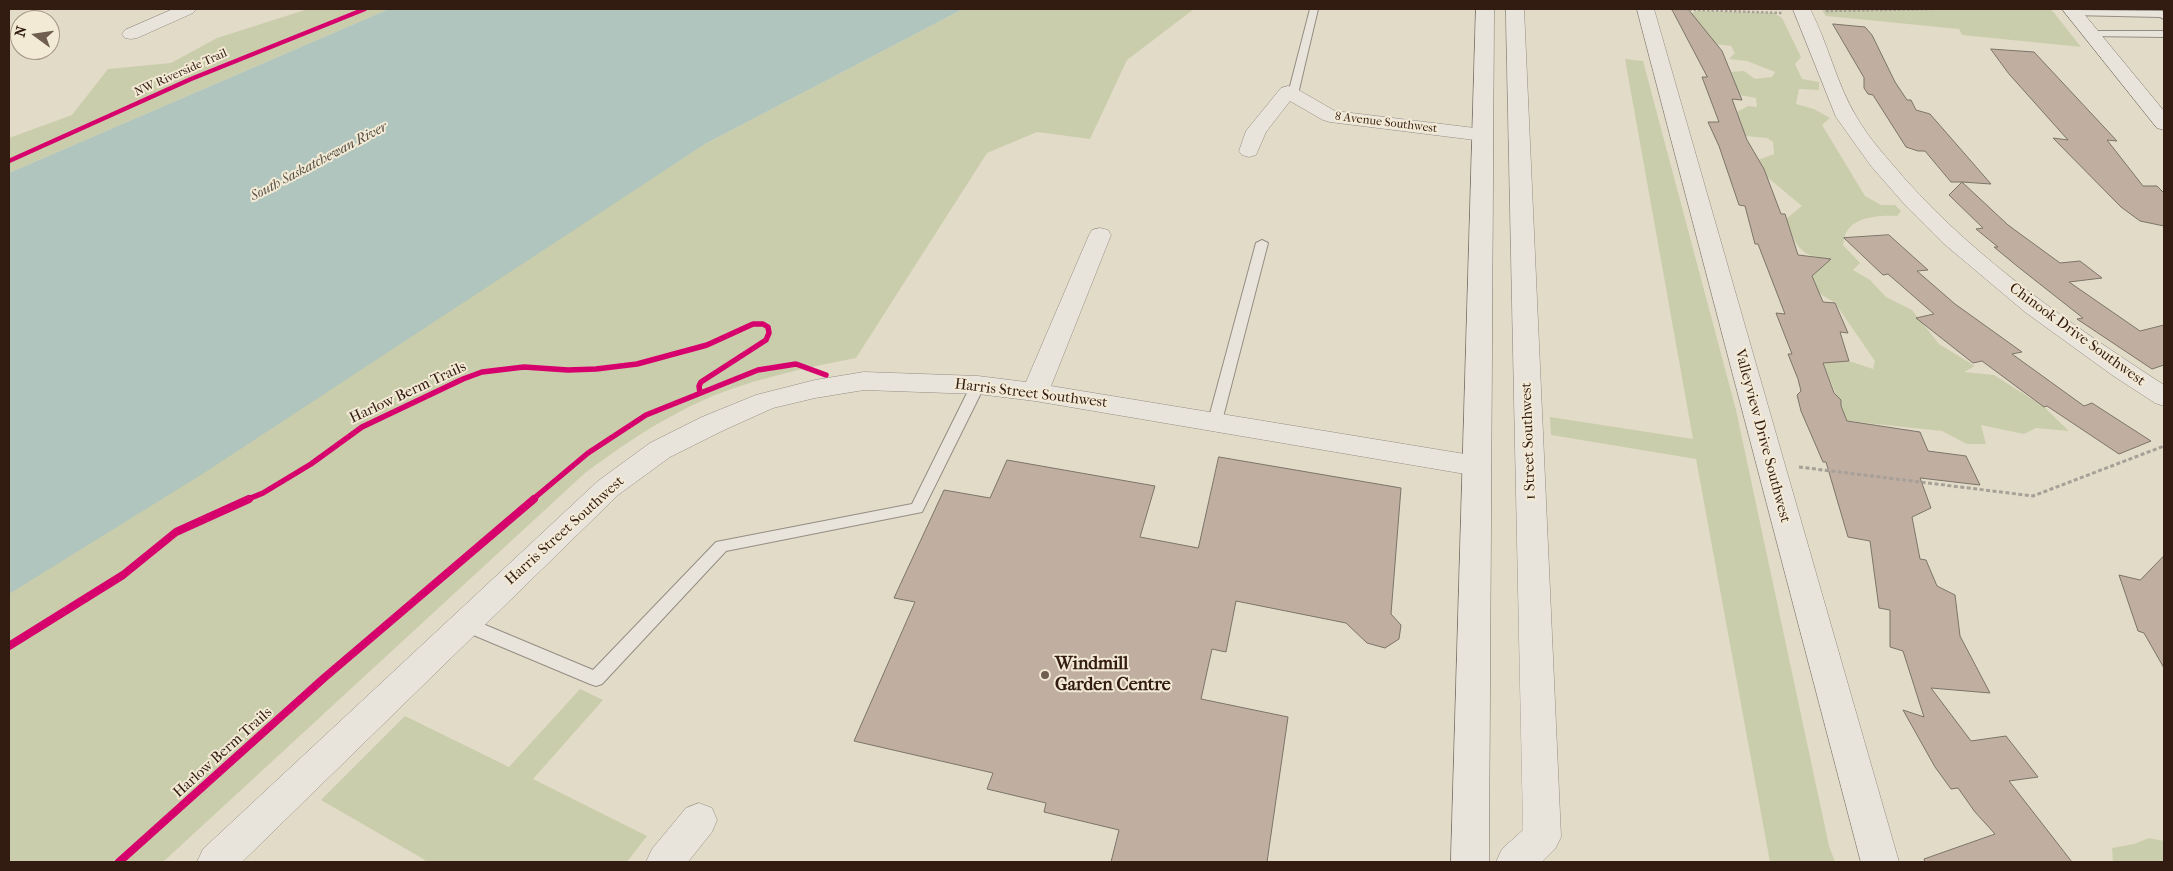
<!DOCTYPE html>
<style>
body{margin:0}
#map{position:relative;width:2173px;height:871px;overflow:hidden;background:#e2dbc8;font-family:"IM FELL French Canon",serif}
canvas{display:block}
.frame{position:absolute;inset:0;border:10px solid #321b10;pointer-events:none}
.north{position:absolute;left:10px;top:10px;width:50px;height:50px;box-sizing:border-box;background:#f3ead5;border:1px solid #a69786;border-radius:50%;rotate:284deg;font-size:14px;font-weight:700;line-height:20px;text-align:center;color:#321b10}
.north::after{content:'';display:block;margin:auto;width:18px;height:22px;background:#705e50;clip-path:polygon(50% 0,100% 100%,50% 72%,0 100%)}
</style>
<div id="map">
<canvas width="2173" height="871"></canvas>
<div class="frame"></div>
<div class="north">N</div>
</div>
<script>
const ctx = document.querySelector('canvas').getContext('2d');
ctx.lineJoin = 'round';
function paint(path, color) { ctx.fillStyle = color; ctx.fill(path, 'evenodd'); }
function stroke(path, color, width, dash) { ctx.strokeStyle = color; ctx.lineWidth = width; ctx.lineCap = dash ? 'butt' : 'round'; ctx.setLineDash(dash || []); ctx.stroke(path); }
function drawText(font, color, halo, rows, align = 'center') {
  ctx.font = font + ' "IM FELL French Canon",serif'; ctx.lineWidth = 4; ctx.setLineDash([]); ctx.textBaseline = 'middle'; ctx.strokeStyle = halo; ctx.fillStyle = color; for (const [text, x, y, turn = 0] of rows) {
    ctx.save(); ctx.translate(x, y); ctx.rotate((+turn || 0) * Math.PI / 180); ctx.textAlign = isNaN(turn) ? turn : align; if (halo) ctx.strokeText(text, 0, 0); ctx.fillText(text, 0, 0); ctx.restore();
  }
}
const green = new Path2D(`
 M308 9H389L9 173V138L72 115 108 69 171 63 217 38Z
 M963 9H1194L1127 60 1090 139 1037 132 987 153 856 358C796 370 735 382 681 411 646 429 616 450 585 473L163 862H9V593L705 144Z
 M1821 9H2051L2081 47 1962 35 1959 29 1826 16Z
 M1696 11 1774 13 1782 18 1801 57 1795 64 1802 79 1819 82V90L1799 89 1796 104 1814 109 1830 118 1822 125 1865 196 1881 205H1895L1901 211 1897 216C1882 215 1854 216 1846 233 1844 236 1844 241 1843 245L1860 263 1853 270 1870 280 1886 297 1912 310 1939 344 1975 366 1964 372 1994 375 2044 407 2069 431 2036 428 2024 434 1981 425 1986 444H1967L1942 431 1847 421 1823 363 1849 361 1873 369 1875 361 1835 303 1819 293 1811 274 1823 266 1819 257C1797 255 1793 237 1786 219L1802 206 1761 172 1758 160 1774 154 1773 142 1767 138 1745 136 1733 124 1741 122 1737 112 1748 106 1757 107 1756 98 1734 94 1731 72 1744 71 1755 79 1772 77 1775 72 1747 61 1729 59 1735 53 1731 46 1714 44 1695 18 1686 16Z
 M1625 59 1643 61 1736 410 1829 846 1835 862H1770L1696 459 1551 435 1550 417 1693 439Z
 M580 689 603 700 533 779 647 836 627 862H423L425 860 321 800 405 716 509 767Z
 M2149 838 2164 841V862H2113L2112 848 2134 844Z`);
const water = new Path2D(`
 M389 9H963L705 144 204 473 9 594V173Z`);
const building = new Path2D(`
 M1672 9H1688L1722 51 1742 100 1732 99 1747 140 1764 169 1781 214H1785L1798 255 1831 259 1812 276 1823 302 1835 303 1848 333 1840 332 1849 361 1823 363 1834 393 1841 400V406L1847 421 1920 432 1928 451 1966 456 1980 485 1920 478 1931 508 1912 517 1920 559 1926 560 1937 586 1955 595 1960 636 1990 693 1931 688 1971 741 2006 736 2038 777 2009 781 2072 862H1925L1924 859 1995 834 1975 812 1958 788 1951 789 1935 767 1903 710 1924 717 1903 651 1890 647V610L1879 608 1870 541 1848 537 1826 462H1823L1801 411 1797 395 1801 391 1798 379 1788 354H1792L1776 313 1785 314 1758 244H1755L1745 206 1739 205 1719 146 1708 122H1719L1702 77H1707Z
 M1833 24 1865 27 1872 35 1895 82 1907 100H1911L1916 110 1930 114 1991 184 1962 182 2008 225 2060 263 2080 261 2102 278 2069 282 2140 331 2164 325V365L2152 369 2077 319 2083 318 2017 266 1994 247H1998L1976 229 1983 228 1949 195 1962 182H1951L1925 151H1918L1906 147 1873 95 1868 94 1864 88V78Z
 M1991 49 2034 52 2117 141 2107 140 2143 186H2157L2164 193V226L2140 221 2121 207 2053 138 2068 140 2009 74Z
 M1889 235 1928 270 1917 271 1955 304 2022 352 2012 354 2084 406 2092 403 2151 441 2119 454 2047 406 2044 407 1982 361 1973 363 1916 318 1934 314 1888 274 1883 275 1844 238Z
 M1219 457 1401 488 1391 614 1401 625 1399 639 1385 648 1367 643 1346 623 1236 601 1226 652 1212 649 1201 699 1288 717 1267 862H1111L1119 830 1044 812 1046 803 987 789 993 773 854 741 915 602 894 598 944 490 990 498 1007 460 1155 486 1140 537 1198 548Z
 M2164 556V668L2144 633 2138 631 2119 575 2140 580Z`);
const pathFar1 = new Path2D(`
 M1671 9 1782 13
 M1826 11 1932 9`);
const path = new Path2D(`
 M1799 467 2033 496 2164 446`);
const lane = new Path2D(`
 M1310 9H1318L1298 94 1293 97 1288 94Z
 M2075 10 2162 11 2164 12V19L2160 17 2072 15 2071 13Z
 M2092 31H2164V37L2089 36 2088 34Z
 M1262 240 1268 243 1222 421 1220 424H1210L1208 421 1256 243Z
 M978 381 985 385 922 512 726 551 602 684 596 686 590 684 459 629 457 624 459 619 465 618 471 619 593 670 716 542 912 504 971 385Z`);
const street = new Path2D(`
 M173 9H196L193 13 137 38 131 39 125 38 122 34 125 30Z
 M1506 9H1524L1561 837 1555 849 1542 862H1496L1502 849 1523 830Z
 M1637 9H1654L1899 862H1861Z
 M1793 9H1810C1828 43 1837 85 1856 116 1869 139 1888 159 1905 179 1979 262 2072 325 2164 385V406L2155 403 2112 375 2025 312 1943 243 1906 206 1871 166 1836 117Z
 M1288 86 1295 88 1335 111 1483 129 1490 131 1493 135 1490 139 1483 141 1330 122 1323 120 1290 101 1266 132 1256 155 1249 157 1242 155 1239 151 1246 131 1281 88Z
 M1100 228 1108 230 1111 235 1051 386 1477 456 1487 459 1491 466 1487 473 1477 476 1035 401 978 394 864 390 815 398 773 408 722 431 670 457 618 495 242 862H197L203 849 598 481 650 443 702 417 756 395 815 380 864 372 978 376 1026 382 1089 235 1092 230Z
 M699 803 712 808 717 820 712 832 688 862H646L652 849 686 808Z`);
const secondary = new Path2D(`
 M1476 9H1494L1489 862H1451Z
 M2062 9H2080L2164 111V130L2157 128Z`);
const cyclewayFar2 = new Path2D(`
 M9 161 191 79 365 9`);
const cyclewayFar1 = new Path2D(`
 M246 500 263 493 311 464 362 427 463 379 482 372 524 367 568 370 596 369 637 364 707 345 753 324H763L768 327 769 333 766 340 701 382 699 386 700 393
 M532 500 588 453 646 415 758 370 796 364 826 375`);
const cycleway = new Path2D(`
 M9 646 123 575 176 532 249 499
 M119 862 324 678 534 499`);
const markers = [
 [1045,675,5,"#705e50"]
];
const farStreetnames = [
 ["NW Riverside Trail",181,73,-24],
 ["8 Avenue Southwest",1386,123,7]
];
const farWaternames = [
 ["South Saskatchewan River",319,162,-28]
];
const streetNames = [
 ["Chinook Drive Southwest",2077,335,36],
 ["Harlow Berm Trails",408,393,-25],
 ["Harris Street Southwest",1031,394,7],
 ["Valleyview Drive Southwest",1762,436,75],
 ["1 Street Southwest",1529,441,-92],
 ["Harris Street Southwest",565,531,-42],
 ["Harlow Berm Trails",223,753,-42]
];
const nearPoinames = [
 ["Windmill",1055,665],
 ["Garden Centre",1055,686]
];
paint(green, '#cacdab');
paint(water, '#b0c5bd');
paint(building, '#c0afa1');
stroke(building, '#7b7469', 1);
stroke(lane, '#948d82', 2);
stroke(street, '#948d82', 1);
stroke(secondary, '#7b7469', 1);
stroke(pathFar1, '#a6a098', 2.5, [2.5, 2]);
stroke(path, '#a6a098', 3, [4, 2.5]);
paint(lane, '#e8e4dc');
paint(street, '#e8e4dc');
paint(secondary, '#e8e4dc');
stroke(cyclewayFar2, '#d6006c', 4.5);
stroke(cyclewayFar1, '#d6006c', 5.5);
stroke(cycleway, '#d6006c', 8);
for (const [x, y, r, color] of markers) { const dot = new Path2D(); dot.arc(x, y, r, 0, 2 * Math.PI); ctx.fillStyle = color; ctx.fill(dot); stroke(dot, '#f3ead5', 2); }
drawText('12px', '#321b10', '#f3ead5', farStreetnames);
drawText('italic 14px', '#514b42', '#f3ead5', farWaternames);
drawText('15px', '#321b10', '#f3ead5', streetNames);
drawText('bold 18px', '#321b10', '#f3ead5', nearPoinames, 'left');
</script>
